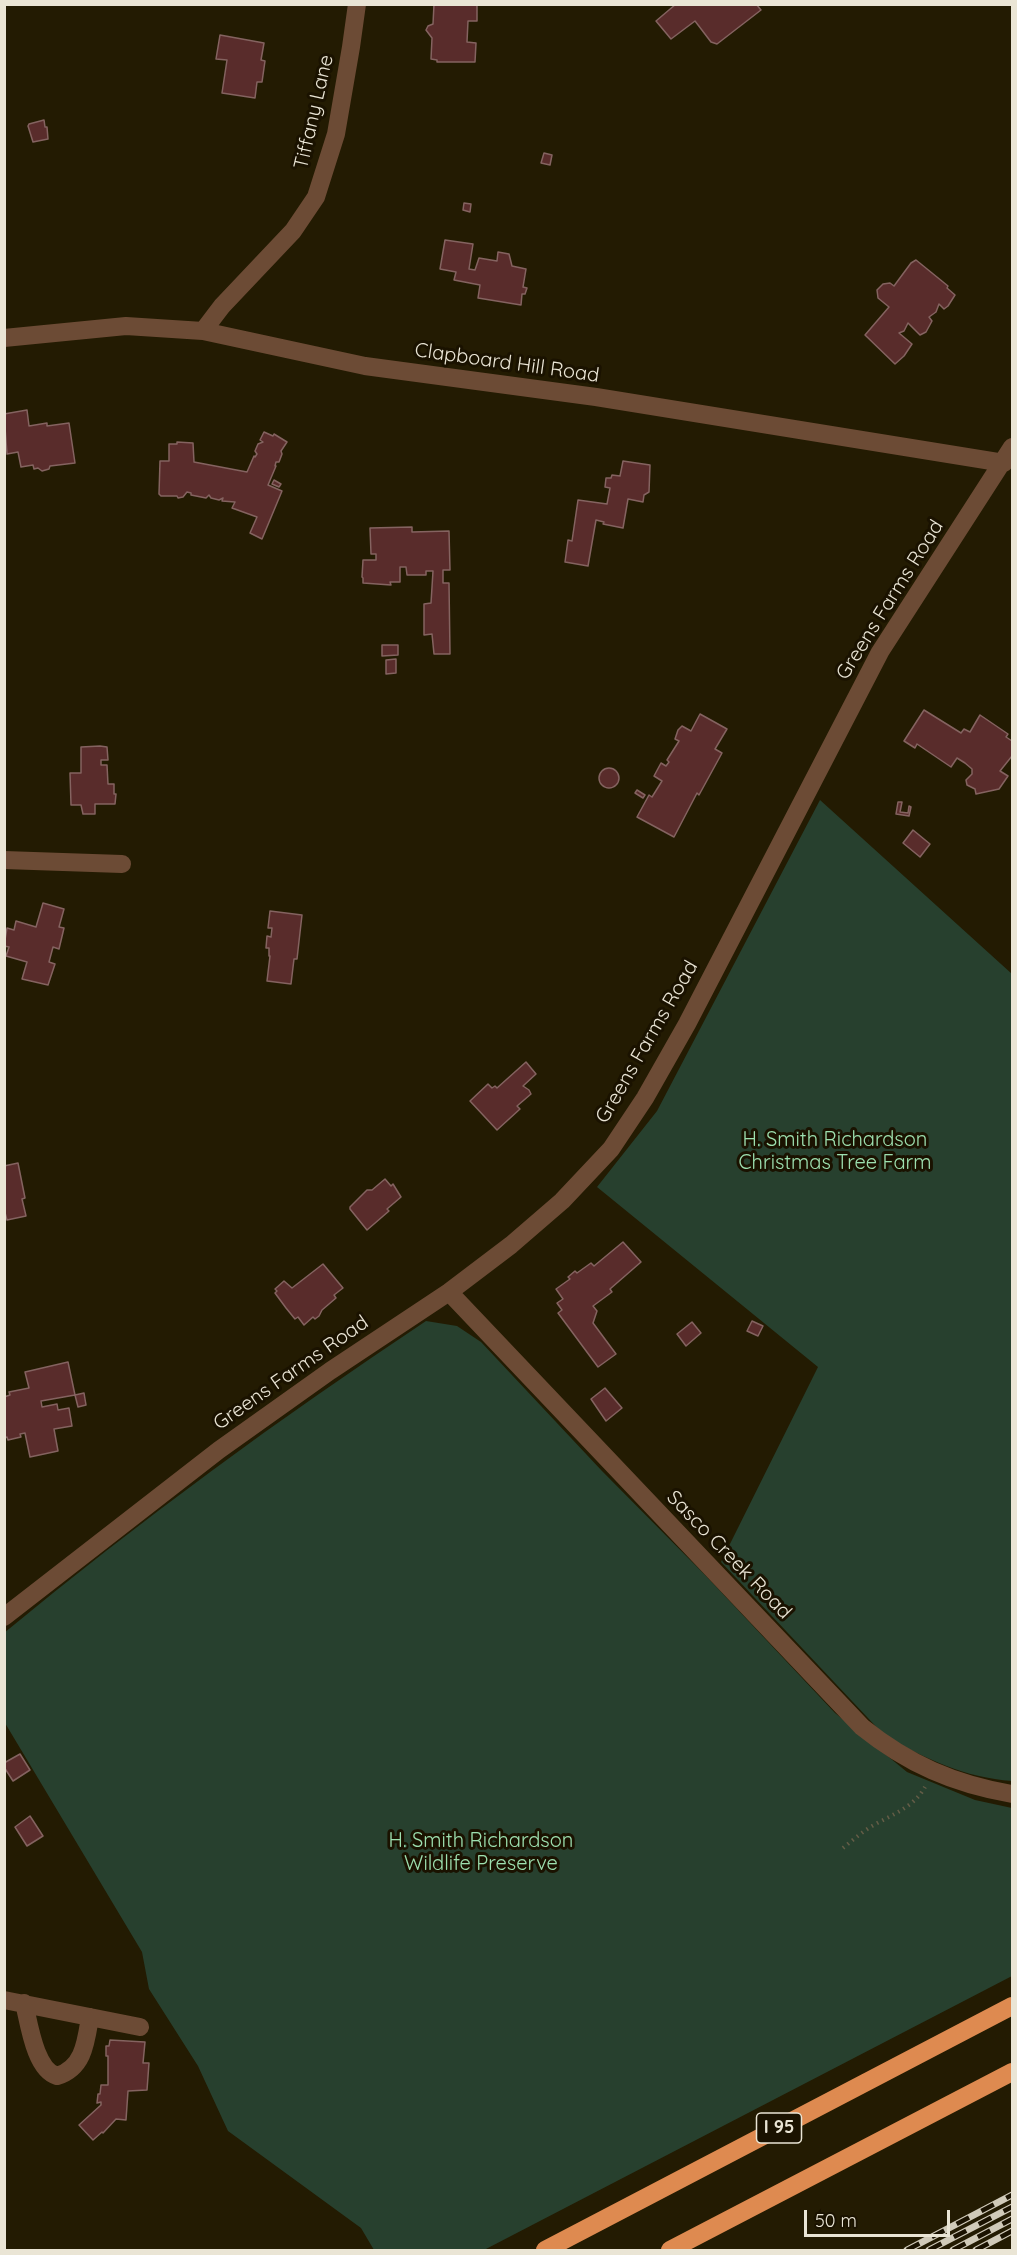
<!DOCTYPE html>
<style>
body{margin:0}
#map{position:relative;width:1017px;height:2255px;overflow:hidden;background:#231b02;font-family:Quicksand,sans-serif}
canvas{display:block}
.frame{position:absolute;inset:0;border:6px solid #eae5d5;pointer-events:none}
.scale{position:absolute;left:804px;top:2210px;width:146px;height:27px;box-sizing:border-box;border:3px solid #eae5d5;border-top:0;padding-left:8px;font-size:18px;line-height:21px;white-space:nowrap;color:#eae5d5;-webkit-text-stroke:4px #1a1200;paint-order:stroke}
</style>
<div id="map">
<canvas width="1017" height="2255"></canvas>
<div class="frame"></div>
<div class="scale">50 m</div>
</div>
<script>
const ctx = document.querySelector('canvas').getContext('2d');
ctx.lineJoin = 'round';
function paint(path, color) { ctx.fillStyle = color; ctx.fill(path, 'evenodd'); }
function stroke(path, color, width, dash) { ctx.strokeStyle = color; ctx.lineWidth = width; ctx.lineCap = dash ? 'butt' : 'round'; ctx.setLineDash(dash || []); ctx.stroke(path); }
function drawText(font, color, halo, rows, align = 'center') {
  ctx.font = font + ' Quicksand,sans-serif'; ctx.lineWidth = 6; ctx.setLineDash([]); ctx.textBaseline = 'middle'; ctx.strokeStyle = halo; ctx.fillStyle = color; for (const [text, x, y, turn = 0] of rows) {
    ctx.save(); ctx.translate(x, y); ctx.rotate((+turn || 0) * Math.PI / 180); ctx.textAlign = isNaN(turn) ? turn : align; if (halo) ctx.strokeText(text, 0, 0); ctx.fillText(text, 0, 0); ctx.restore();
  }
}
const green = new Path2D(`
 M820 800 1012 974V1781C966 1778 923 1758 884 1735L721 1562 818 1367 597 1187 657 1111Z
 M426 1321 457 1326 481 1342 602 1471 706 1576 835 1713 907 1772 975 1800 1012 1808V1976L484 2250H374L361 2228 228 2131 198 2066 149 1989 142 1952 5 1723 4 1633C139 1521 280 1418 426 1321Z`);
const building = new Path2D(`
 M434 4H477V21H468L467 42 476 43 475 62H437V60L431 59 432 38 426 30 428 26 433 24Z
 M676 4H756L761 10 717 44 711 42 695 21 671 39 656 21Z
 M220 35 264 43 261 60 265 61 262 82H257L255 98 222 93 227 60 216 59Z
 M44 120 45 127H47L48 139 33 142 28 126 29 124Z
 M544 153 552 155 550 165 541 163Z
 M464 203 471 204 470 212 463 210Z
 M445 240 473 244 469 269 475 270 479 258 497 261 498 252 509 254 512 266 526 269 523 287 527 288 525 294H522L521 305 478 298 480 285 454 280 456 272 440 269Z
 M916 260 948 286 947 288 955 295 948 306 944 309 939 304 936 312 929 317 932 321 926 332 920 335 908 323 904 331 899 333 912 344 904 356 895 364 865 335 889 307 878 298 877 290 883 284 890 283 894 286 911 263Z
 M27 410 29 426 47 423V426L69 423 75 463 50 466 49 469 42 471 38 468 34 469 33 465 21 467 18 452 7 454 4 414Z
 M264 432 273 436 274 434 287 442 281 451 282 454 279 462H276L275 466H276L268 485 282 491 262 539 250 533 257 517 232 508 235 502 222 501 223 498 219 500 211 498 209 495 206 498 191 495V493L187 492 183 497 178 498 177 496H161L159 494 160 461H169V444H177V442L193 443 194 462 247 472 254 456 255 457 257 454 255 451 258 444 263 442 260 440Z
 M623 461 650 465 649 492 644 495 643 502 628 499 623 528 603 524 604 522 596 520 588 566 565 562 568 540 572 541 578 500 607 504 610 488 605 487 606 478H611L612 475 620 476Z
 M274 480 281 484 279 487 272 484Z
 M412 527V532L449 531 450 570H443V583H449L450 654H434L432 634 424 635V604L431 603 433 571H426V575H407L406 567H400V582H390L391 585 363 583V578L362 577 363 560H376V554H371L370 528Z
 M382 645H398V655L382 656Z
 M396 659V673L386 674V660Z
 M924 710 961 733 964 729 970 732 980 715 1008 734 1006 737 1012 741V756L1000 771 1008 776 999 789 976 794 975 789 967 785 966 780 972 774V769L965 763 957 758 951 767 917 744 915 748 904 741Z
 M700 714 727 729 715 749 722 753 699 795 697 793 674 837 637 817 649 795 652 797 662 781 654 776 661 763 666 766 669 762 667 760 679 741 675 739 678 730 682 726 691 731Z
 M100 746 107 747 108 760H101V765H107L108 784H114V794H116L115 804H95V814H83L81 805H71L70 773H81V747Z
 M599 778a10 10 0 1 1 20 0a10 10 0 1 1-20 0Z
 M637 790 645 795 643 798 635 793Z
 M898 802H902L900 812 908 813 909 806 911 807 909 816 896 814Z
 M913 830 930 844 920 857 903 843Z
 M43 903 64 909 59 927 64 928 59 949 53 947 49 962 55 964 48 985 22 979 27 962 6 956 9 947 4 946 7 928 14 930 16 921 36 927Z
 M270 911 302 915 297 959H294L291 984 267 981 270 956H269V948H266L267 936 271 937 272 928H268Z
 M526 1062 536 1074 523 1086 529 1090 531 1094 517 1106 520 1109 497 1130 470 1101 488 1084 492 1088 495 1086 497 1088Z
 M18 1163 25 1198 22 1199 26 1216 7 1220 4 1209V1166Z
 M385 1179 391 1186 393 1184 401 1197 387 1209 389 1211 367 1230 350 1209V1207L367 1190H372Z
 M623 1242 641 1262 610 1289 612 1292 593 1306 597 1311 593 1323 616 1354 598 1367 558 1313 562 1310 557 1303 563 1299 556 1289 570 1279 568 1277 575 1271 577 1273 591 1263 594 1266Z
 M323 1264 343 1288 334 1295 336 1298 322 1310 319 1316 315 1319 313 1317 304 1325 298 1317 295 1319 286 1308 275 1293 277 1291 275 1289 284 1281 292 1288Z
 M752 1321 763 1326 758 1336 747 1331Z
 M692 1322 701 1333 686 1346 677 1334Z
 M68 1362 75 1395 41 1401 42 1407 57 1404 58 1410 69 1408 72 1426 54 1429 58 1451 30 1457 25 1433 20 1434 21 1437 8 1440 7 1437 4 1438V1397L10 1395 9 1392 29 1388 25 1372Z
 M605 1388 622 1408 606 1421 591 1399Z
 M84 1393 86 1405 78 1407 75 1395Z
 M20 1754 30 1770 13 1781 4 1767V1763Z
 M30 1816 43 1836 27 1846 15 1827Z
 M110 2040 145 2042 143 2063H149L147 2090 128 2091 126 2120 116 2119 103 2133 102 2132 93 2140 79 2125 101 2105V2102L97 2103 98 2094H100L101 2085H108V2056H106V2046H109Z`);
const path = new Path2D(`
 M843 1848C853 1840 863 1831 874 1825 893 1814 914 1807 925 1787`);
const minor = new Path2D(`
 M203 331 222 306 293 231 316 197 336 134 351 47 357 4
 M4 338 126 326 203 331 365 366 596 397 1004 463
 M4 860 122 864
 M449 1292 862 1727C908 1764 954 1784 1012 1794
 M4 1617 219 1450 330 1371 449 1292 511 1245 562 1201 611 1149 645 1098 687 1024 880 652 1012 447
 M4 2000 140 2027
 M24 2003C29 2023 35 2070 57 2076 84 2068 86 2041 90 2017`);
const highway = new Path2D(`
 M545 2250 1012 2006
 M670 2250 1012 2072`);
const rail = new Path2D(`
 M907 2250 1012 2195
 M929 2250 1012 2207
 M953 2250 1012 2219
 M976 2250 1012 2231`);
const shields = [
 [779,2128,45]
];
const shieldNames = [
 ["I 95",779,2128]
];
const streetNames = [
 ["Tiffany Lane",314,112,-77],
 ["Clapboard Hill Road",507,363,8],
 ["Greens Farms Road",890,600,-58],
 ["Greens Farms Road",647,1042,-60],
 ["Greens Farms Road",291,1373,-35],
 ["Sasco Creek Road",729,1555,46]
];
const parkNames = [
 ["H. Smith Richardson",835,1140],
 ["Christmas Tree Farm",835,1163],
 ["H. Smith Richardson",481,1841],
 ["Wildlife Preserve",481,1864]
];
paint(green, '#27402e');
paint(building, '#592c2b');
stroke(building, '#846360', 1.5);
stroke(path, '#645d47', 4, [1.5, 4.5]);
stroke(minor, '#6c4b35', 18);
stroke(highway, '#de8a50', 18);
stroke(rail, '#d0cab9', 7);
stroke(rail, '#1a1200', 4.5, [14]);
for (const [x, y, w] of shields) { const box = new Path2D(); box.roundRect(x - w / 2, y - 15, w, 30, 4.5); ctx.fillStyle = '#1a1200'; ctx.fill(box); stroke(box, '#eae5d5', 1.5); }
drawText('bold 18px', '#eae5d5', null, shieldNames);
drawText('20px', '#eae5d5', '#1a1200', streetNames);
drawText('20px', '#9de0af', '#1a1200', parkNames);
</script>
